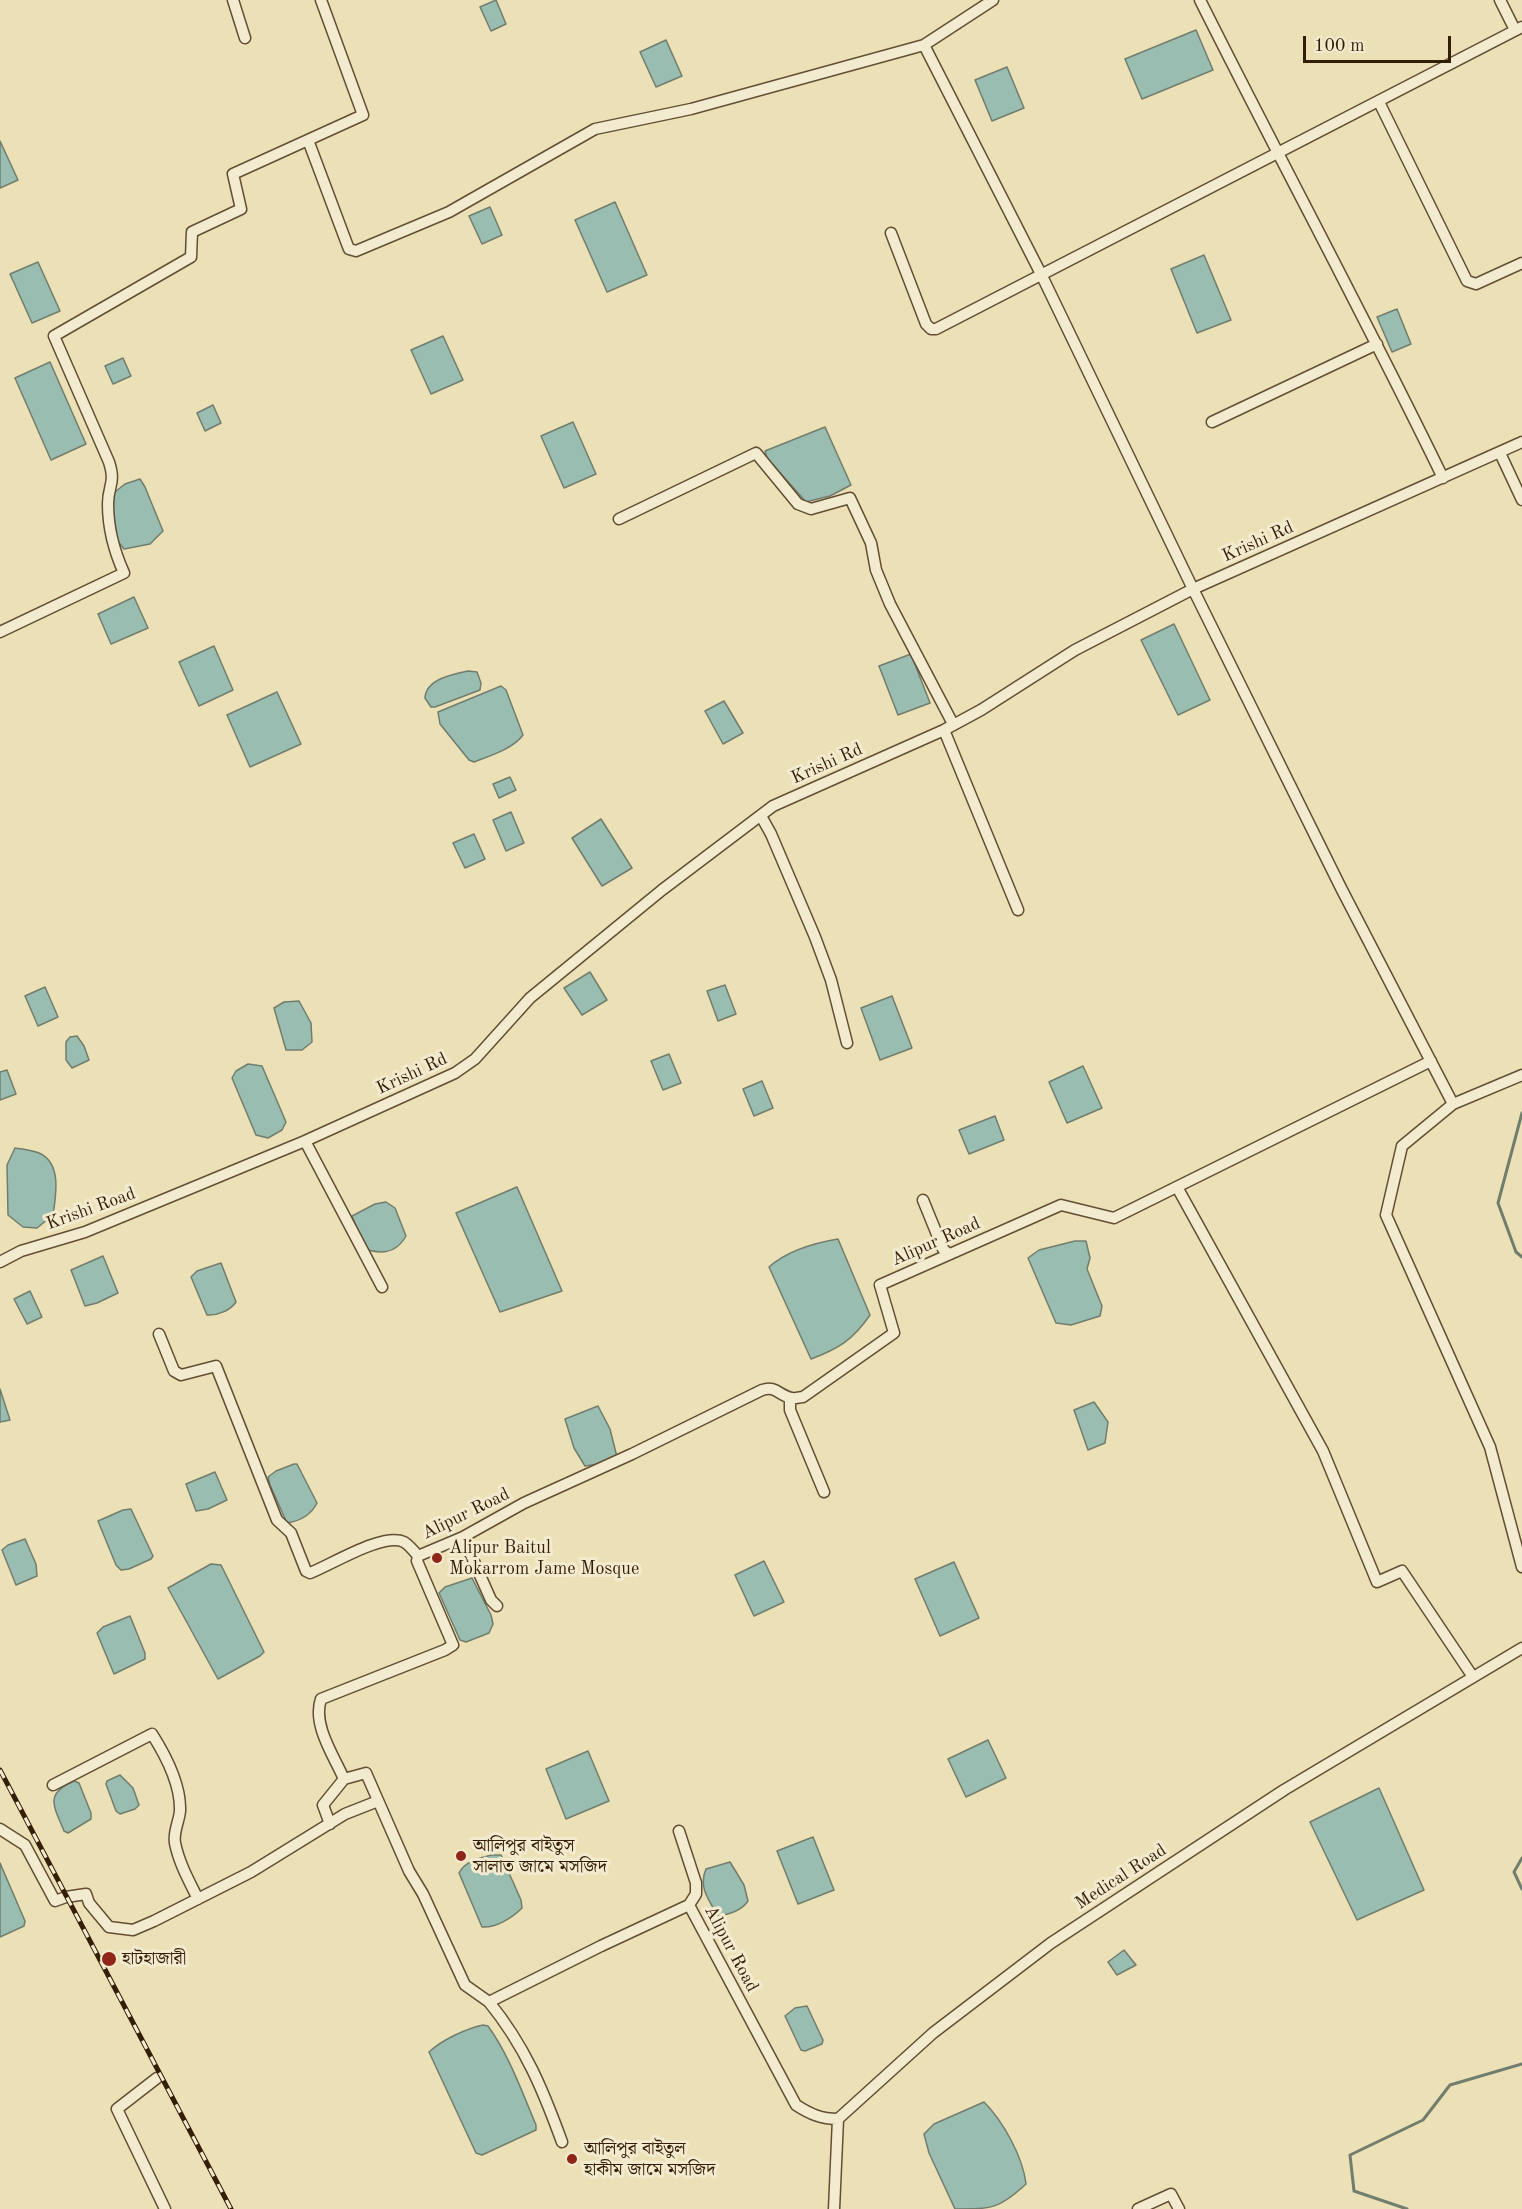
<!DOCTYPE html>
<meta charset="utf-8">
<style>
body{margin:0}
#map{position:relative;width:1522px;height:2209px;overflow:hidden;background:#ece0b6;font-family:"Old Standard TT",serif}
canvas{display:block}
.scale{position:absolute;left:1303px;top:36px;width:148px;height:27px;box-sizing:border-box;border:3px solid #351e07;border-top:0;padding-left:8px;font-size:18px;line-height:21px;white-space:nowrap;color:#351e07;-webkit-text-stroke:4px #f3ebd0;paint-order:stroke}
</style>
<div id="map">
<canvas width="1522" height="2209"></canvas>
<div class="scale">100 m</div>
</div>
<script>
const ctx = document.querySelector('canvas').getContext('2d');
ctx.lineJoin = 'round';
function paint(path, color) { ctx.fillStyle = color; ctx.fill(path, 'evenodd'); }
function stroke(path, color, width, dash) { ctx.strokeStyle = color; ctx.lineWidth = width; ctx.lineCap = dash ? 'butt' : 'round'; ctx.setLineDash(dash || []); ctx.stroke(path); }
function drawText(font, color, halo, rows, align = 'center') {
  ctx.font = font + ' "Old Standard TT","Noto Serif Bengali",serif'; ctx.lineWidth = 6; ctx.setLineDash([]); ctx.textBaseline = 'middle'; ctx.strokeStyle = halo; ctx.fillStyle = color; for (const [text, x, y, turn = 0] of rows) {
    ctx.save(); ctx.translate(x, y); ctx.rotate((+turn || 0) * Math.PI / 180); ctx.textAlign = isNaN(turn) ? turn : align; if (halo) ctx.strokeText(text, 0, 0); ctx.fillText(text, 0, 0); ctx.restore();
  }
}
const water = new Path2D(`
 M496 0 506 24 491 31 480 7Z
 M1196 30 1213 70 1142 99 1125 59Z
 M666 40 682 76 656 87 640 52Z
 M1007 67 1024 108 992 121 975 80Z
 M0 141 18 180 0 188Z
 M615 202 647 275 607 292 575 220Z
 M490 207 502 235 482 244 469 216Z
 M1204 255 1231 320 1197 333 1171 269Z
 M38 262 60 311 32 323 10 274Z
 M1397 309 1411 344 1392 352 1377 317Z
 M443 336 463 380 431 394 411 350Z
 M123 358 131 376 113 384 105 366Z
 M50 362 86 444 51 460 15 378Z
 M213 405 221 423 205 431 197 413Z
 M573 422 596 474 564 488 541 436Z
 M825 427 851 485 830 496 806 502 767 458 765 451Z
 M140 479 145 487 163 531 150 544 124 549 117 540 111 495 125 484Z
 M134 597 148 628 111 644 98 614Z
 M1174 624 1210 700 1178 715 1141 640Z
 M214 646 233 690 199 706 179 662Z
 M911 654 930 703 898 715 879 666Z
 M468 671 477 672 481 683 480 690 435 707H431L425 698C426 679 453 674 468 671Z
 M501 686 506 690 523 735C513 749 489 756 474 762L469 760 440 724 438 712Z
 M277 692 301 744 250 767 227 715Z
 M724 701 743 733 723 744 705 711Z
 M510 777 516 790 499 798 493 784Z
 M511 812 524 843 506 851 493 820Z
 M601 819 632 868 602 886 572 838Z
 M474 834 485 859 465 868 453 843Z
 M590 972 607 1000 582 1015 564 988Z
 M725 985 736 1014 718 1021 707 991Z
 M45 987 58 1017 38 1026 25 996Z
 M892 996 912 1048 880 1060 861 1008Z
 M299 1001 311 1023 312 1042 302 1050H286L274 1008 284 1002Z
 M77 1036 84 1046 89 1060 72 1068 66 1060V1042L70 1037Z
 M669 1054 681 1083 663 1090 651 1061Z
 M248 1064 262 1066 286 1122 282 1130 268 1138 256 1135 232 1078 236 1071Z
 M1083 1066 1102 1108 1067 1123 1049 1082Z
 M7 1070 16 1094 0 1100V1072Z
 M762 1081 773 1108 754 1116 743 1089Z
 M995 1116 1004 1140 969 1154 959 1130Z
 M15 1148C23 1149 32 1150 39 1153 62 1163 56 1195 53 1215L37 1228 23 1227 8 1215 7 1165Z
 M517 1187 562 1291 500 1312 456 1213Z
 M386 1202 395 1208 406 1236C397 1252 382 1255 365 1249L352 1216 375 1204Z
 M838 1239 870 1315C853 1340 838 1349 811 1359L769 1267C787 1251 814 1243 838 1239Z
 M1075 1241H1086L1090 1258 1087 1269 1102 1306 1100 1316 1071 1325 1056 1323 1028 1258 1039 1250Z
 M103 1256 118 1293 97 1303 85 1306 71 1270Z
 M221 1263 236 1302C231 1310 217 1316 207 1315L191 1277 197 1271Z
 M30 1291 42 1317 27 1324 14 1299Z
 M0 1389 10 1420 0 1422Z
 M1094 1402 1108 1422 1105 1443 1088 1450 1074 1410Z
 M598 1406 610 1429 617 1457 605 1463 585 1466 574 1448 565 1419Z
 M294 1464H297L317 1503C311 1515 300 1521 287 1523L270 1485 268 1477 276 1471Z
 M215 1472 227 1500 208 1509 196 1511 186 1484Z
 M131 1509 153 1556 151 1559 129 1569 121 1570 116 1565 98 1521 123 1510Z
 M25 1539 36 1564 37 1576 16 1585 2 1550 8 1545Z
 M764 1561 784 1602 754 1616 735 1575Z
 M954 1562 979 1618 940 1636 915 1579Z
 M211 1564 221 1565 264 1652 260 1656 218 1679 168 1588Z
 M472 1578 491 1615 493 1624 489 1633 466 1642 460 1640 439 1593 445 1587Z
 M130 1616 145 1653V1659L114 1674 97 1633 103 1627Z
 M988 1740 1006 1778 966 1797 948 1759Z
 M588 1751 609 1801 566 1819 546 1769Z
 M120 1775 133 1788 139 1805 135 1809 120 1814 116 1811 106 1784 107 1781Z
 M74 1781 79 1783 91 1813V1819L68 1833 64 1831C54 1806 44 1794 74 1781Z
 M1379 1788 1424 1890 1357 1920 1310 1822Z
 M813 1837 834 1890 798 1904 777 1851Z
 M492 1855H501L521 1900 522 1908C512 1918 496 1928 482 1927L459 1873C465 1861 480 1858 492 1855Z
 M730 1862 744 1885 748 1901C741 1911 730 1914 718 1916 709 1900 698 1887 706 1869Z
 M0 1863 25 1921 24 1926 0 1937Z
 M1124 1950 1136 1965 1117 1975 1108 1962Z
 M807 2006 823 2040 822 2044 805 2051 801 2050 785 2016 795 2008Z
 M483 2025 488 2026C509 2055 522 2092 536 2125V2130L482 2155 476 2153 429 2052C442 2040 465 2029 483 2025Z
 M984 2102C1003 2121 1023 2157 1026 2184 999 2209 992 2209 955 2209L929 2153 924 2134 934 2124Z`);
const stream = new Path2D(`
 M1522 1113 1498 1203 1516 1252 1522 1257
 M1522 1858 1514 1872 1522 1889
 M1407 2209 1354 2191 1350 2155 1423 2120 1450 2085 1522 2064`);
const minor = new Path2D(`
 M233 0 245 38
 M1200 0C1280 160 1365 317 1443 478
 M1500 0 1515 30
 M924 45 1041 274 1193 589 1341 888 1453 1104 1522 1075
 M1379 102 1467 281 1476 284 1522 263
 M308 140 347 244 349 249 356 251 449 212 595 129 691 109 924 45 993 0
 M891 233 926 324 931 329H936L1522 27
 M1212 422 1377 344
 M1500 453 1522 500
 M619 519 756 453 798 504 811 509 850 498 871 543 876 570 890 604 953 724
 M0 632 124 573C114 551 108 528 108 504 108 485 116 484 109 462L54 336 191 257 192 232 241 209 233 174 363 115 321 0
 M944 730 1018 910
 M761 816 771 834 815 937 831 980 847 1043
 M1453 1104 1402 1146 1386 1215 1490 1447 1522 1567
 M305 1141 382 1287
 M1177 1187 1323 1451 1377 1582 1402 1571 1473 1677
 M923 1200 943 1249 949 1254
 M0 1262 21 1251 85 1232 194 1187 305 1141 455 1073 475 1059 530 998 662 890 773 806 944 730 981 710 1075 650 1193 589 1522 442
 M159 1334 174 1371 181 1375 216 1366 277 1520 291 1533 306 1571 310 1573C331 1565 383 1532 404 1542 409 1545 414 1551 418 1556
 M790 1398V1410L824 1492
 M463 1537 491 1600 497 1606
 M53 1785 152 1734C166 1756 181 1785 180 1811 179 1822 173 1832 175 1843 179 1863 189 1881 198 1899
 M330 1824 323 1805 344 1779
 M0 1829 25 1845 55 1901 66 1897 86 1894 89 1903 109 1927 133 1930 154 1921 251 1872 345 1814 378 1801
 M679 1831 696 1883V1894L689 1905
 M489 2002C525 2046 543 2090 562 2142
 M157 2078 117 2109 165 2209
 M838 2119C821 2119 810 2114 796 2105L689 1905 601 1946 489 2002 465 1985 423 1894 409 1871 366 1773 344 1779C334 1756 312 1725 321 1699L445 1650 453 1645 417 1561 418 1556 463 1537 524 1503 632 1454 762 1390C776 1385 779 1396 792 1398 796 1399 799 1397 803 1397L894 1333 880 1285 1061 1205 1114 1218 1431 1061
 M834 2209 838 2119 933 2033 1051 1943 1284 1790 1522 1648
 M1138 2209 1171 2194 1179 2209`);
const rail = new Path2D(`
 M0 1770 231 2209`);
const markers = [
 [437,1558,6,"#8f2418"],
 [461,1856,6,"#8f2418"],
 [109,1959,8,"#8f2418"],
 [572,2159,6,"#8f2418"]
];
const streetNames = [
 ["Krishi Rd",1258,542,-24],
 ["Krishi Rd",827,764,-24],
 ["Krishi Rd",412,1074,-25],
 ["Krishi Road",91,1209,-20],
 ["Alipur Road",936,1242,-24],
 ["Alipur Road",466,1514,-26],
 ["Medical Road",1121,1877,-33],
 ["Alipur Road",731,1949,62]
];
const poiNames = [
 ["Alipur Baitul",449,1548],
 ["Mokarrom Jame Mosque",449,1569],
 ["আলিপুর বাইতুস",473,1846],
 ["সালাত জামে মসজিদ",473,1867],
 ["হাটহাজারী",122,1959],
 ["আলিপুর বাইতুল",584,2149],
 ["হাকীম জামে মসজিদ",584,2170]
];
paint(water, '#99bdb1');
stroke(water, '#717d6d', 1.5);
stroke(stream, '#717d6d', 3);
stroke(minor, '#634e33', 13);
stroke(minor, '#f3ebd0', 10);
stroke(rail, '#351e07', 5);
stroke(rail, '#f3ebd0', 3, [9]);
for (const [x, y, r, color] of markers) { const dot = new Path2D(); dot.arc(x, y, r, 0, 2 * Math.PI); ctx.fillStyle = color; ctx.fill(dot); stroke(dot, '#f3ebd0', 2); }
drawText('18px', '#351e07', '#f3ebd0', streetNames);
drawText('18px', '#351e07', '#f3ebd0', poiNames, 'left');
</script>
